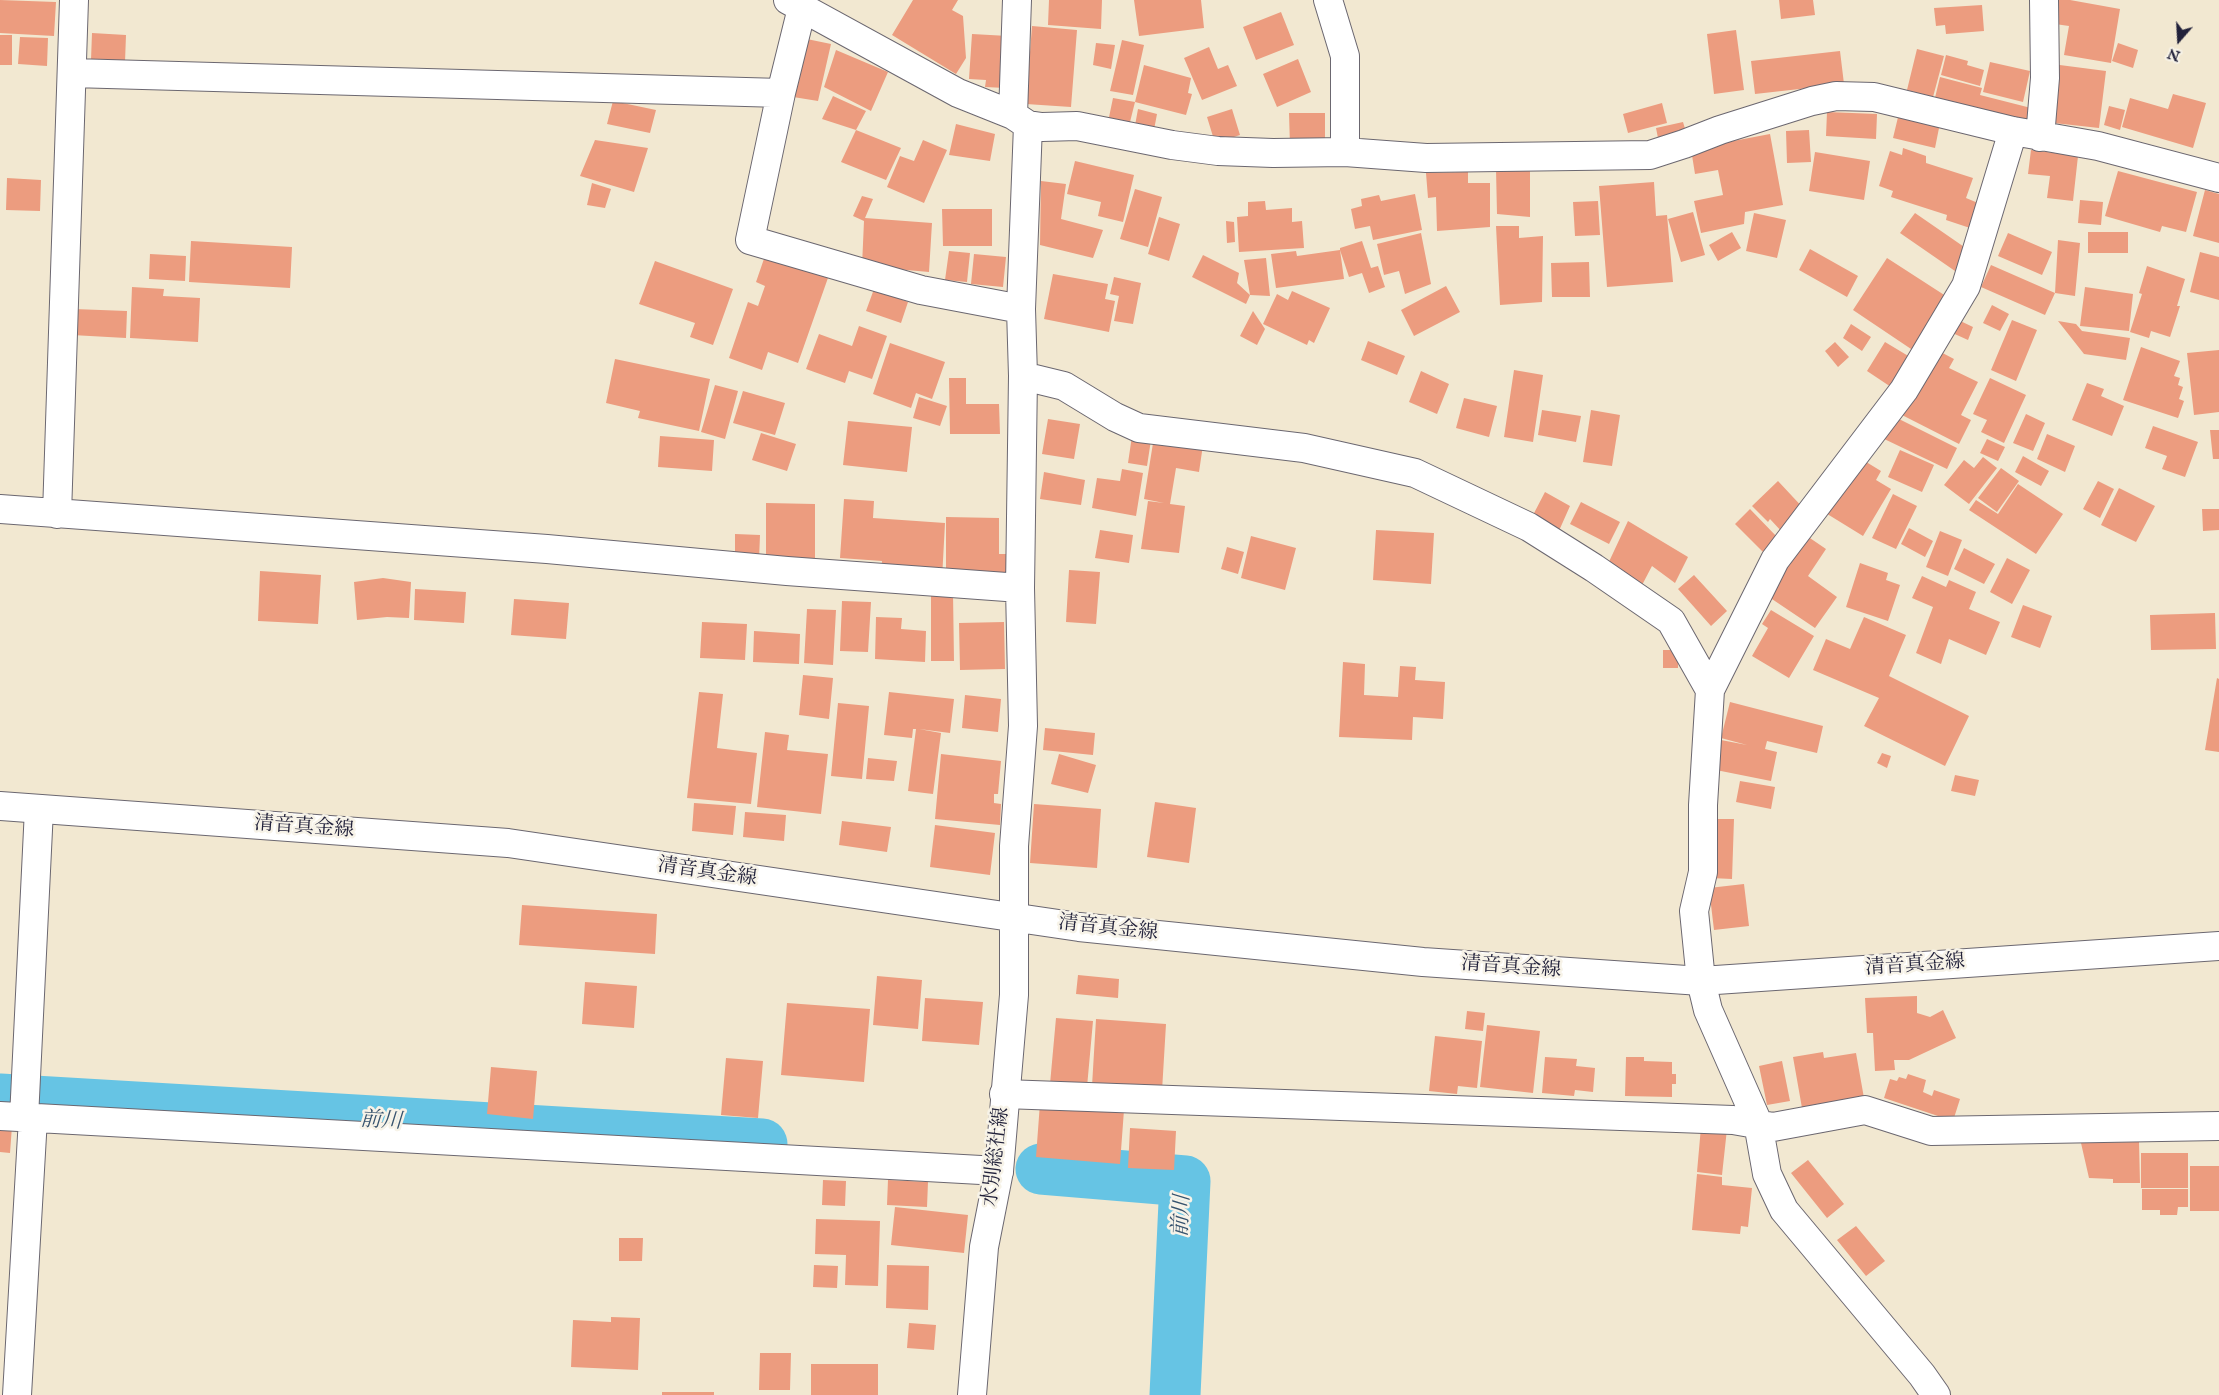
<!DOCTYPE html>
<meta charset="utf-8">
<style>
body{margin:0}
#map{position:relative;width:2219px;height:1395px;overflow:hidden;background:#f2e8d1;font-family:"IM FELL English",serif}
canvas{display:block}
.north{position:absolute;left:2154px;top:15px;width:50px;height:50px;-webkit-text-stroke:4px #f7f3e8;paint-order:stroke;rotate:199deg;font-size:14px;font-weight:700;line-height:20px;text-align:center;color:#22223b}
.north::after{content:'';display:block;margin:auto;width:18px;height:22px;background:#22223b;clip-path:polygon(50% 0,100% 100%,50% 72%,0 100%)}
</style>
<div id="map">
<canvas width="2219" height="1395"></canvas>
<div class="north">N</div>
</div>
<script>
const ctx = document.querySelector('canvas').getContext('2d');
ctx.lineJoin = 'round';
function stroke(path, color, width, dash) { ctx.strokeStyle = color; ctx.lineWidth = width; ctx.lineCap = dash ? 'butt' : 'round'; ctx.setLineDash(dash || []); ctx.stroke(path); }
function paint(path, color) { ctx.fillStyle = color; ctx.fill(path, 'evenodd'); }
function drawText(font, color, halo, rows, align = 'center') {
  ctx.font = font + ' "IM FELL English","Noto Serif JP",serif'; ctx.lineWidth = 5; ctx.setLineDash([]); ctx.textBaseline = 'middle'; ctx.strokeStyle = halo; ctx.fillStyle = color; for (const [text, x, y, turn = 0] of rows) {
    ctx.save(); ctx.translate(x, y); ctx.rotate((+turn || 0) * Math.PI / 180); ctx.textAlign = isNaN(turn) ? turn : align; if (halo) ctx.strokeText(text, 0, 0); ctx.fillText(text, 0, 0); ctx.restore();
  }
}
const river = new Path2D(`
 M0 1099 762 1144
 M1041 1169 1185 1181 1175 1395`);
const building = new Path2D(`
 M0 0 56 2 54 36 0 33Z
 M913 0H958L952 10 963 16 966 58 956 74 892 35Z
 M1049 0H1102L1101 29 1048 25Z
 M1134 0H1201L1204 28 1139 36Z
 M1779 0H1813L1815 15 1781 19Z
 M2059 0H2070L2120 9 2111 63 2064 55 2069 26 2055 24Z
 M1982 5 1984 31 1946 34 1945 25 1936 26 1934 8Z
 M1281 12 1294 45 1256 60 1243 27Z
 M1032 26 1077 30 1071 107 1026 104Z
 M1736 30 1744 90 1714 94 1707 34Z
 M92 33 126 35 125 62 91 60Z
 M972 34 1008 36 1005 88 985 87 986 80 969 79Z
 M0 35H12V65H0Z
 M20 37 48 38 47 66 18 64Z
 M802 38 831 44 818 101 787 96Z
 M1122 40 1144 45 1133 95 1110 91Z
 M1096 43 1115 45 1111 69 1093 65Z
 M2118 43 2138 50 2133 68 2112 61Z
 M1209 47 1218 69 1228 65 1237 86 1202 100 1184 58Z
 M1917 49 1944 56 1933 97 1907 90Z
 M836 50 888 72 871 111 824 87Z
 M1840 51 1844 84 1755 94 1751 61Z
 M1946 55 1968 61 1967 65 1984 70 1980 86 1941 75Z
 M1298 59 1311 92 1277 107 1263 74Z
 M1990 62 2030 71 2023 102 1983 92Z
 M2052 64 2106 71 2099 128 2045 122Z
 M1144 65 1191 78 1188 93 1192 94 1186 115 1135 102Z
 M1940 77 1982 88 1980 95 2035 109 2030 127 1934 102Z
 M2173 94 2206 103 2193 148 2122 127 2130 98 2168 109Z
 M833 96 866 111 856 130 901 148 886 180 841 162 856 130 822 119Z
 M1113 98 1135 102 1129 126 1108 122Z
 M613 101 656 110 650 133 607 124Z
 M1662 103 1667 123 1628 133 1623 114Z
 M2109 106 2125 110 2120 130 2104 125Z
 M1138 109 1157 114 1153 135 1134 131Z
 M1232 109 1240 135 1215 143 1207 117Z
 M1827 112 1877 114 1876 139 1826 136Z
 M1289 113H1325V147L1290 146Z
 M1899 113 1940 123 1935 148 1893 138Z
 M1683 122 1686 132 1658 138 1656 128Z
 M956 124 995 134 990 161 949 155Z
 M1809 130 1811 162 1787 163 1786 131Z
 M1770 134 1783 205 1745 212 1744 224 1701 233 1694 201 1723 195 1718 170 1695 174 1691 149Z
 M595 140 648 148 634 192 580 176Z
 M923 140 947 150 924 203 887 187 900 156 914 161Z
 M1903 148 1926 156V163L1973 178 1966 198 1978 203 1970 228 1946 220 1947 215 1891 197 1893 191 1879 186 1890 151 1902 155Z
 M2031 150 2078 156 2073 201 2047 198 2050 176 2028 174Z
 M1815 152 1870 161 1864 200 1809 191Z
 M1075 161 1134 175 1123 222 1098 216 1101 202 1067 194Z
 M1530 166V217L1497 214 1496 169Z
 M2118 171 2197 192 2186 232 2162 226 2160 232 2105 216Z
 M1468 172V183H1490V227L1437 231 1436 197 1428 198 1426 173Z
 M7 178 41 180 40 211 6 210Z
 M1041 181 1066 184 1061 219 1103 230 1093 258 1040 245Z
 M1654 182 1656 216 1667 215 1673 282 1607 287 1599 186Z
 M592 183 611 189 605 208 587 205Z
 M1135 189 1162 197 1148 247 1120 239Z
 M2205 190 2219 194V243L2193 236Z
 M1415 194 1422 230 1373 240 1370 226 1355 229 1351 209 1362 206 1361 199 1379 195 1381 201Z
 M862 196 873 199 865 218 932 223 929 272 862 266 864 221 853 216Z
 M2080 200 2103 202 2101 225 2078 223Z
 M1265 201 1266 210 1292 208V222L1302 221 1304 248 1239 252 1237 217 1248 216V202Z
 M1598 201 1600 235 1575 236 1573 202Z
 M942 209H992V246H943Z
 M1693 212 1705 255 1681 262 1668 219Z
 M1754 213 1786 220 1777 258 1746 251Z
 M1915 213 1970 251 1955 271 1900 233Z
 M1159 217 1180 224 1169 261 1148 254Z
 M1226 221 1234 222 1235 242 1227 243Z
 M1496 226H1519V238L1543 236 1542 302 1500 305Z
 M1732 232 1741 248 1718 261 1709 245Z
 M2088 232H2128V253H2088Z
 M1421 233 1431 284 1405 294 1399 271 1384 275 1377 244Z
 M2008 233 2052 252 2042 275 1998 256Z
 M2058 240 2080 243 2075 296 2055 293Z
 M191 241 292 247 290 288 189 282Z
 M1362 241 1371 268 1378 266 1385 287 1369 293 1362 273 1349 277 1340 250 1344 279 1276 288 1271 254 1296 251 1297 256 1340 250V248Z
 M1810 249 1858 276 1847 297 1799 270Z
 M949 251 970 253 967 282 945 280Z
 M2200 252 2219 257V300L2190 292Z
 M766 253 829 275 798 363 768 352 762 370 729 358 748 302 758 306 765 286 756 282Z
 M150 254 186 256 185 281 149 279Z
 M974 254 1006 257 1003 287 971 284Z
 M1203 255 1239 273 1237 283 1250 295 1244 260 1266 258 1270 296 1250 295 1246 304 1192 277Z
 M1887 258 1952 300 1917 353 1853 310Z
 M655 261 733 289 713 345 690 337 695 323 639 304Z
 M1589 262 1590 297H1552L1551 263Z
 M1991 265 2055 293 2045 315 1981 287Z
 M2147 266 2185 279 2177 306H2180L2170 337 2151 331 2149 338 2130 332 2142 294 2139 293Z
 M1053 274 1108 284 1105 299 1115 301 1109 332 1044 319Z
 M1114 277 1141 283 1133 324 1114 321 1119 296 1110 294Z
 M1446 286 1460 312 1414 336 1401 310Z
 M132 287 164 289 163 296 200 298 198 342 130 338Z
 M2085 287 2133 294 2129 331 2080 326Z
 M874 289 908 302 901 323 866 311Z
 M1292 291 1330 308 1314 343 1309 340 1307 345 1263 324 1277 294 1288 300Z
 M1992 305 2009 314 2000 331 1983 323Z
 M74 309 127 311 126 338 72 335Z
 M1253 311 1265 329 1257 345 1240 336Z
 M1954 318 1973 327 1968 340 1948 331Z
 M2012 320 2037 330 2016 381 1991 370Z
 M2058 321 2076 324 2082 331 2130 338 2126 360 2084 354Z
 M1851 324 1871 337 1862 351 1843 338Z
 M859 326 887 336 872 379 849 371 845 383 806 369 819 334 852 346Z
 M1368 341 1405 356 1397 375 1361 360Z
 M1835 342 1849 357 1838 367 1825 351Z
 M1885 342 1910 357 1891 387 1867 371Z
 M890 343 945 362 932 399 916 393 911 408 873 394Z
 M2141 347 2180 361 2174 376 2180 378 2178 385 2183 387 2179 399 2184 401 2178 418 2123 400Z
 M1933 348 1954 359 1949 368 1978 382 1961 415 1971 420 1959 444 1900 414Z
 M2219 350V412L2194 415 2187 353Z
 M615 359 710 379 699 431 638 418 640 411 606 403Z
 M1514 370 1543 375 1533 442 1504 437Z
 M1421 371 1449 384 1437 414 1409 402Z
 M949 378H966V404H999L1000 434H950Z
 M1990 378 2026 395 2004 443 1981 432 1987 420 1973 414Z
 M2087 383 2104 389 2101 396 2124 406 2112 436 2072 420Z
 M715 385 738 391 725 439 701 432Z
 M743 391 785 403 775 435 733 423Z
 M919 397 947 406 940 426 913 418Z
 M1464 398 1497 406 1489 437 1456 428Z
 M1542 410 1581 416 1576 442 1538 435Z
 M1591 410 1620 415 1612 466 1583 462Z
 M2026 414 2045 423 2033 451 2013 443Z
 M1891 415 1957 448 1947 469 1880 437Z
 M1048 419 1080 424 1074 459 1042 454Z
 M848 421 912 427 907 472 843 465Z
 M2153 426 2198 442 2185 477 2162 469 2167 456 2145 448Z
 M2210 430H2219V459H2213Z
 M761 433 796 444 787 471 752 460Z
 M2047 434 2075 446 2065 472 2037 459Z
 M660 436 714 440 712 471 658 467Z
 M1132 436 1151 440 1147 466 1128 463Z
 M1154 437 1203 445 1199 472 1176 468 1170 504 1185 506 1179 553 1141 549 1148 501 1164 503 1144 499Z
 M1987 439 2005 447 1998 461 1980 453Z
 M1900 450 1934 465 1922 492 1888 477Z
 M2023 456 2049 471 2041 486 2015 472Z
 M1858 457 1881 471 1876 480 1891 489 1863 536 1824 512Z
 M1983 457 1997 468 1969 504 1944 485 1964 460 1974 468Z
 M2001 468 2019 481 1997 512 1978 498Z
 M1122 469 1143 473 1136 516 1092 508 1097 478 1120 481Z
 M1044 472 1085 480 1081 505 1040 499Z
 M1778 481 1806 511 1783 533 1770 519 1768 522 1752 506Z
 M2098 481 2114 489 2100 518 2083 509Z
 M2018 484 2063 514 2036 554 1969 510 1976 500 1998 514Z
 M2119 488 2155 506 2136 542 2101 525Z
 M1545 492 1570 506 1558 533 1532 517Z
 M1893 494 1917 506 1896 549 1872 538Z
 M844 499 874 501 873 518 945 523 942 579 881 575 882 561 840 558Z
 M1581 502 1620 522 1609 544 1570 524Z
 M766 503 815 504V566H766Z
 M1750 509 1778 538 1763 552 1735 524Z
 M2202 509H2219V530L2203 531Z
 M946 517 999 518V554H1008L1007 579 946 578Z
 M1628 521 1688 557 1675 583 1652 566 1641 587 1607 566Z
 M1909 528 1933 541 1925 557 1901 544Z
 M1100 530 1133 535 1129 563 1095 558Z
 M1376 530 1434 533 1431 584 1373 580Z
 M1940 531 1962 540 1948 576 1926 567Z
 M735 534 760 535 759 560H735Z
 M1804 534 1826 549 1808 576 1837 597 1815 628 1763 593Z
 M1251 536 1296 548 1285 590 1241 578Z
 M1227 547 1244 552 1238 574 1221 569Z
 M1964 548 1995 564 1984 584 1954 569Z
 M2007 558 2030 570 2012 604 1990 592Z
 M1860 563 1888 573 1886 580 1900 585 1888 621 1846 607Z
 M1069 570 1100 572 1096 624 1066 622Z
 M260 571 321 575 318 624 258 621Z
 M1694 575 1727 611 1711 626 1678 589Z
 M1922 576 1946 587 1949 580 1976 592 1969 609 2000 622 1986 655 1949 639 1941 664 1916 653 1933 607 1912 598Z
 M383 578 411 582 409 618 387 617 357 620 354 582Z
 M415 589 466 592 464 623 414 620Z
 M931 593H953L954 661H931Z
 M514 599 569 603 566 639 511 635Z
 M842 601 871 602 868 652 840 651Z
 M2023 605 2052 616 2040 648 2011 637Z
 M807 609 836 610 833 665 804 663Z
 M1771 610 1814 636 1789 678 1752 656 1768 628 1762 624Z
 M2215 613 2216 649 2151 650 2150 615Z
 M876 617 902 618 901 629 926 631 925 662 875 659Z
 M1864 617 1906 635 1889 676 1969 716 1945 766 1864 726 1879 698 1813 670 1826 639 1850 649Z
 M702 622 747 624 745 660 700 658Z
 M1004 622 1005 669 960 670 959 623Z
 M754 631 800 634 799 664 753 662Z
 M1663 650H1678V668H1663Z
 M1343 662 1365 664 1364 695 1398 697 1400 666 1416 667 1415 680 1445 682 1443 719 1413 717 1412 740 1339 737Z
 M803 675 833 678 829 719 799 715Z
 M2217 678 2219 679V752L2205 750Z
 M699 692 723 694 717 748 757 753 751 804 687 798Z
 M889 692 954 699 950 733 919 729 941 733 933 794 908 791 916 729H913L912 738 884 735Z
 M965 695 1001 699 998 732 962 728Z
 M1730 702 1823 726 1817 753 1767 741 1765 749 1777 752 1771 781 1716 770 1721 740 1747 745 1721 738Z
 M838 703 869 706 862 779 831 776Z
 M1045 728 1095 733 1093 755 1043 750Z
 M765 732 789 735 787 750 828 754 821 814 757 807Z
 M1882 753 1891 756 1887 768 1877 763Z
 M941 754 1001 761 998 794H994V803L1001 804 1000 825 935 819Z
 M1059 754 1096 765 1088 793 1051 784Z
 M868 758 897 761 894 781 866 779Z
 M1955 775 1979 780 1975 796 1951 791Z
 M1740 781 1775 787 1771 809 1736 802Z
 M1155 802 1196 808 1189 863 1147 857Z
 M694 803 736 806 733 835 692 831Z
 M1034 804 1101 809 1097 868 1030 863Z
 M745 812 786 815 784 841 743 837Z
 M1713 819H1734L1732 879 1711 878Z
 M842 821 891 827 887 852 839 845Z
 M935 825 995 833 990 875 930 867Z
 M1744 884 1749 926 1714 930 1709 888Z
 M522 905 657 914 655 954 519 945Z
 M1078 975 1119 979 1118 998 1076 994Z
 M877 976 922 980 918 1029 873 1025Z
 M585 982 637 986 634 1028 582 1024Z
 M1917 996V1013L1930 1017 1943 1010 1956 1038 1909 1060H1894L1895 1070 1875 1071 1873 1033H1867L1865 998Z
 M925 998 983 1002 979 1045 922 1041Z
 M787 1003 870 1009 864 1082 781 1075Z
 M1467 1011 1485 1013 1483 1031 1465 1029Z
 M1056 1018 1093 1021 1087 1087 1050 1084Z
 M1096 1019 1166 1024 1162 1091 1092 1086Z
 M1487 1025 1540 1031 1533 1093 1480 1087Z
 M1435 1036 1482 1041 1477 1088 1458 1086 1457 1094 1429 1091Z
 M1823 1052 1824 1058 1856 1053 1864 1098 1802 1108 1793 1057Z
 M1545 1057 1577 1059 1576 1066 1595 1068 1593 1092 1575 1090 1574 1096 1542 1093Z
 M1626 1057H1644V1061L1672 1062V1074H1676V1084H1672V1097L1625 1096Z
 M726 1058 763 1061 758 1118 721 1115Z
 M1782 1061 1790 1101 1767 1105 1759 1066Z
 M491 1067 537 1071 533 1119 487 1114Z
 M1908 1074 1926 1080 1923 1092 1932 1096 1934 1090 1960 1099 1953 1121 1884 1098 1890 1079 1897 1081 1899 1077 1906 1079Z
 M1040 1103 1124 1110 1120 1164 1036 1157Z
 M0 1125 12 1126 10 1153 0 1152Z
 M1701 1127 1727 1129 1722 1175 1697 1172Z
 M1130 1128 1176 1131 1174 1170 1128 1168Z
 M2139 1142 2140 1183H2113V1179L2089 1178 2081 1143Z
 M2141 1153H2188V1188H2141Z
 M1808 1160 1844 1204 1827 1218 1791 1173Z
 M2190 1166H2219V1211H2190Z
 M1697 1174 1722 1177V1185L1752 1188 1748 1227 1741 1226 1740 1234 1692 1230Z
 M823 1180 846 1181 845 1206 822 1205Z
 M888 1180 928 1182 927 1207 887 1205Z
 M2142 1189H2188V1207H2178L2177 1215H2160V1210H2142Z
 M895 1207 968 1215 964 1253 891 1245Z
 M816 1219 880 1221 878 1286 845 1285 846 1255 815 1254Z
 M1856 1226 1885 1261 1866 1276 1837 1240Z
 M619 1238H643L642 1261H619Z
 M814 1265 838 1266 837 1288 813 1287Z
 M887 1265 929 1266 928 1310 886 1308Z
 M611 1317 640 1318 638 1370 571 1367 573 1320 611 1322Z
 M909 1323 936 1325 934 1350 907 1348Z
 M760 1353H791L790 1390H759Z
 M811 1364H878V1395H811Z
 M662 1392H714V1395H662Z`);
const street = new Path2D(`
 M788 0 958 93 1013 115 1028 125
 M1328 0 1345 56V152
 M72 73 781 93 802 8
 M781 93 750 240 921 290 1021 309
 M1013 115 1017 0
 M2040 137 2045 78 2044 0
 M1023 376 1064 386 1115 417 1139 428 1304 448 1415 473 1529 527 1594 568 1671 621 1710 690
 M0 509 547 549 787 571 1020 588
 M57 514 74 0
 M1014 918V846L1023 726 1020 588 1023 376 1021 309 1028 125 1042 127 1077 126 1172 145 1218 151 1273 153 1345 152 1426 158 1650 155 1684 144 1720 130 1812 101 1836 96 1874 97 2013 131 2098 146 2219 178
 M1004 1094 1733 1120 1773 1127 1865 1110 1931 1131 2219 1126
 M0 1116 999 1171
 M24 1118 39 809
 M17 1395 33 1118
 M1936 1395 1922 1375 1784 1210 1767 1174 1758 1123 1708 1010 1701 981 1694 911 1703 872V805L1710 690 1775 560 1904 390 1966 286 2013 131`);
const secondary = new Path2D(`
 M0 806 508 843 1079 927 1423 962 1701 981 2219 946
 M972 1395 984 1247 999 1171 1014 995V918`);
const streetNames = [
 ["清音真金線",304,828,4],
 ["清音真金線",707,873,8],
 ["清音真金線",1108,929,6],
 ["清音真金線",1915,966,-4],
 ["清音真金線",1511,968,4],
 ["水別総社線",997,1157,-83]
];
const waterNames = [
 ["前川",381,1122,3],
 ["前川",1183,1216,-87]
];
stroke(river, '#66c4e4', 51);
paint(building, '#ec9c7f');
stroke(street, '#6b6770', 30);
stroke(secondary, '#6b6770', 30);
stroke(street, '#fff', 28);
stroke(secondary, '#fff', 28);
drawText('20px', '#22223b', '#f7f3e8', streetNames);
drawText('italic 21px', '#36536e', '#f7f3e8', waterNames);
</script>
